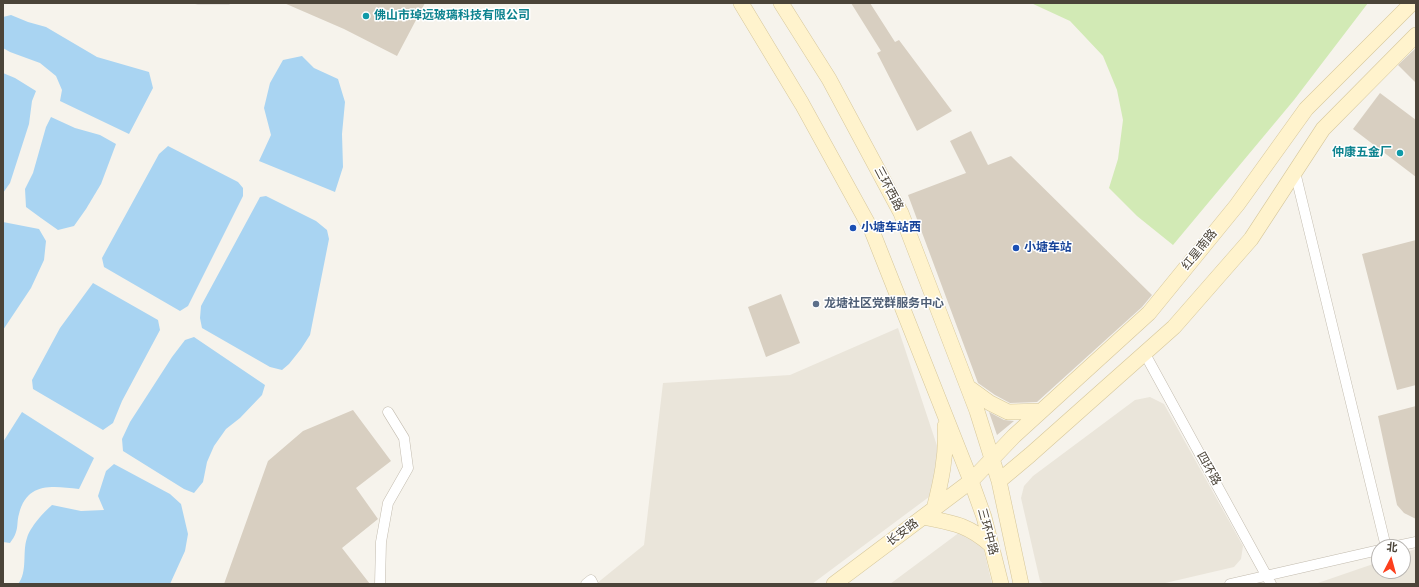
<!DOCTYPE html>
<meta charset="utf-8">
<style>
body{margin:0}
#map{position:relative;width:1419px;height:587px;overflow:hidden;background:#f6f3ec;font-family:"Nunito Sans","Noto Sans SC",sans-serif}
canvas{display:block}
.frame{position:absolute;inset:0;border:4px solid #4b4439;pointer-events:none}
.north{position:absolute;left:1371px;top:539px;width:40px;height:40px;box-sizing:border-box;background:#fff;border:1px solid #b7b4b0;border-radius:50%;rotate:6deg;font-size:11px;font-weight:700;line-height:16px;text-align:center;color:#4b4439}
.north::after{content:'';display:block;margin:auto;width:14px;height:18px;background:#fc3f1d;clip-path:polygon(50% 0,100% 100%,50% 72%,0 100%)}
</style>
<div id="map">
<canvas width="1419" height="587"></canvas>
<div class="frame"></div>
<div class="north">北</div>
</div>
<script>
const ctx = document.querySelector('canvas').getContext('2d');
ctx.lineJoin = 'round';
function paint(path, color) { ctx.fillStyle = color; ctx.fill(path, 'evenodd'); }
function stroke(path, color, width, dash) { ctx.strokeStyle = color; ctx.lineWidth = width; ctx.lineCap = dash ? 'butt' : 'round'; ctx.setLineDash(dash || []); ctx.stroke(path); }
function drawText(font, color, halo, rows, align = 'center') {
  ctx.font = font + ' "Nunito Sans","Noto Sans SC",sans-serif'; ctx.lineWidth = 3; ctx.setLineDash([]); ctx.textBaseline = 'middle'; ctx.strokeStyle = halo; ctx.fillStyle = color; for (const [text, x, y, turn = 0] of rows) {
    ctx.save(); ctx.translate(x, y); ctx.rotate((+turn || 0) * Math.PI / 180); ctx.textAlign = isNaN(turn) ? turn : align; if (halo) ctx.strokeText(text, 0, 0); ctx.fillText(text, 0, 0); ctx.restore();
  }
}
const residential = new Path2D(`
 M898 328 949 482 812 584H596L644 545 663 383 790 375Z
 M1150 397 1164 404 1243 546 1241 559 1234 567 1161 584H1044L1040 581 1021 498 1024 486 1033 476 1135 400Z
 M960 532 983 546 992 584H890Z
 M1416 549V584H1315L1379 562V571H1403V553Z`);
const industrial = new Path2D(`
 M192 3H231L229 5H198Z`);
const green = new Path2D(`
 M1031 3H1368L1294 100 1173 245 1137 216 1109 188 1118 159 1123 120 1117 90 1103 56 1070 21Z`);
const water = new Path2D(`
 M11 15 28 22 46 27 97 57 149 72 153 88 129 134 60 101 62 90 56 76 40 63 10 52 3 48V17Z
 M302 56 314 68 338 79 345 102 342 134 343 167 335 192 259 161 271 135 264 108 270 83 283 60Z
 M3 73 15 78 36 91 32 101 29 124 10 183 3 193Z
 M51 117 75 128 100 135 116 144 101 184 86 209 74 226 58 230 41 218 26 207 25 189 33 173 46 127Z
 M168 146 238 182 243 188V196L188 306 180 311 104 267 102 258 159 154Z
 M266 196 316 221 327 230 329 239 310 335 301 349 289 364 282 370 270 367 202 328 200 318 201 306 260 197Z
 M3 222 39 229 46 241 44 260 31 288 3 330Z
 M93 283 158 320 160 330 122 401 113 423 103 430 33 389 32 380 60 328Z
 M194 337 265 385 262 395 240 418 226 429 214 446 207 462 203 482 194 493 184 489 123 451 122 439 130 422 172 357 185 340Z
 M22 412 94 458 79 489C52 486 27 482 19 514 17 520 18 527 16 532 15 536 12 540 10 543L3 542V442Z
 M114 464 170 494 181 504 188 534 185 551 170 584H18C28 572 22 552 27 538 30 527 44 512 52 505L81 511 104 510 98 496 106 471Z`);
const building = new Path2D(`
 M284 3H425L397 56 344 29Z
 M851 3H870L895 42 899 40 952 111 917 131 877 53 881 51Z
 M1416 48V83L1398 65Z
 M1380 93 1416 120V177L1353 129Z
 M971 131 988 165 1011 156 1152 295 1142 307 1037 402 1010 403 995 395 978 383 908 195 966 173 950 141Z
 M1416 240V385L1397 390 1362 254Z
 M781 294 800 343 766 357 748 307Z
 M1416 406V519L1404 513 1397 505 1378 416Z
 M353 410 391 461 356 488 378 519 342 548 370 584H224L268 461 303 431Z
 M989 412 1004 420 1014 421 997 435Z`);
const street = new Path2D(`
 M1295 172 1386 547
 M1145 354 1271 584
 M1392 547 1416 542
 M380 584 381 542 388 503 408 468 404 438 388 412
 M586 584 591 580 593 584
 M1230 584 1379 550`);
const secondary = new Path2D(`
 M741 3 802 104 872 231 971 481 984 517 1001 584
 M781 3 829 79 901 213 977 411 999 481 1021 584
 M968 387 990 403 1008 412 1041 411
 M999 481 1030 455 1174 327 1251 239 1323 129 1416 35
 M934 509C941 482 947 455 945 426
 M923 517C953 523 967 524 991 545
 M834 584 971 481 1014 436 1149 313 1237 205 1306 109 1412 3`);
const markers = [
 [366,16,4,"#0f9aa8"],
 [1400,153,4,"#0f9aa8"],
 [853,228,4,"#1a4fb4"],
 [1016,248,4,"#1a4fb4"],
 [816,304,4,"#5c6f8a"]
];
const cultureNames = [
 ["佛山市琸远玻璃科技有限公司",374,16],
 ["仲康五金厂",1392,153,"right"]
];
const streetNames = [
 ["三环西路",888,189,62],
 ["红星南路",1200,250,-51],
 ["四环路",1208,469,61],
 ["三环中路",987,532,75],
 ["长安路",903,533,-37]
];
const transitNames = [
 ["小塘车站西",861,228],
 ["小塘车站",1024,248]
];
const serviceNames = [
 ["龙塘社区党群服务中心",824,304]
];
paint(residential, '#eae5da');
paint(industrial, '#e6e2dd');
paint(green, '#d2eab5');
paint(water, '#a9d4f2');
paint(building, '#d8cfc1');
stroke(street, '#c2bbae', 11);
stroke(secondary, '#d6c79b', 16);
stroke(street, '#fff', 10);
stroke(secondary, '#fff3cd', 15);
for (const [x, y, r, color] of markers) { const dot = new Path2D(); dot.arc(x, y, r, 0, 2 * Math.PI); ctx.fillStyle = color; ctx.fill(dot); stroke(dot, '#fff', 1.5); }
drawText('bold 12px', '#0d838f', '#fff', cultureNames, 'left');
drawText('12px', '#4b4439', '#fff', streetNames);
drawText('bold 12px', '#164399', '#fff', transitNames, 'left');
drawText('bold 12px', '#4e5e75', '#fff', serviceNames, 'left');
</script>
